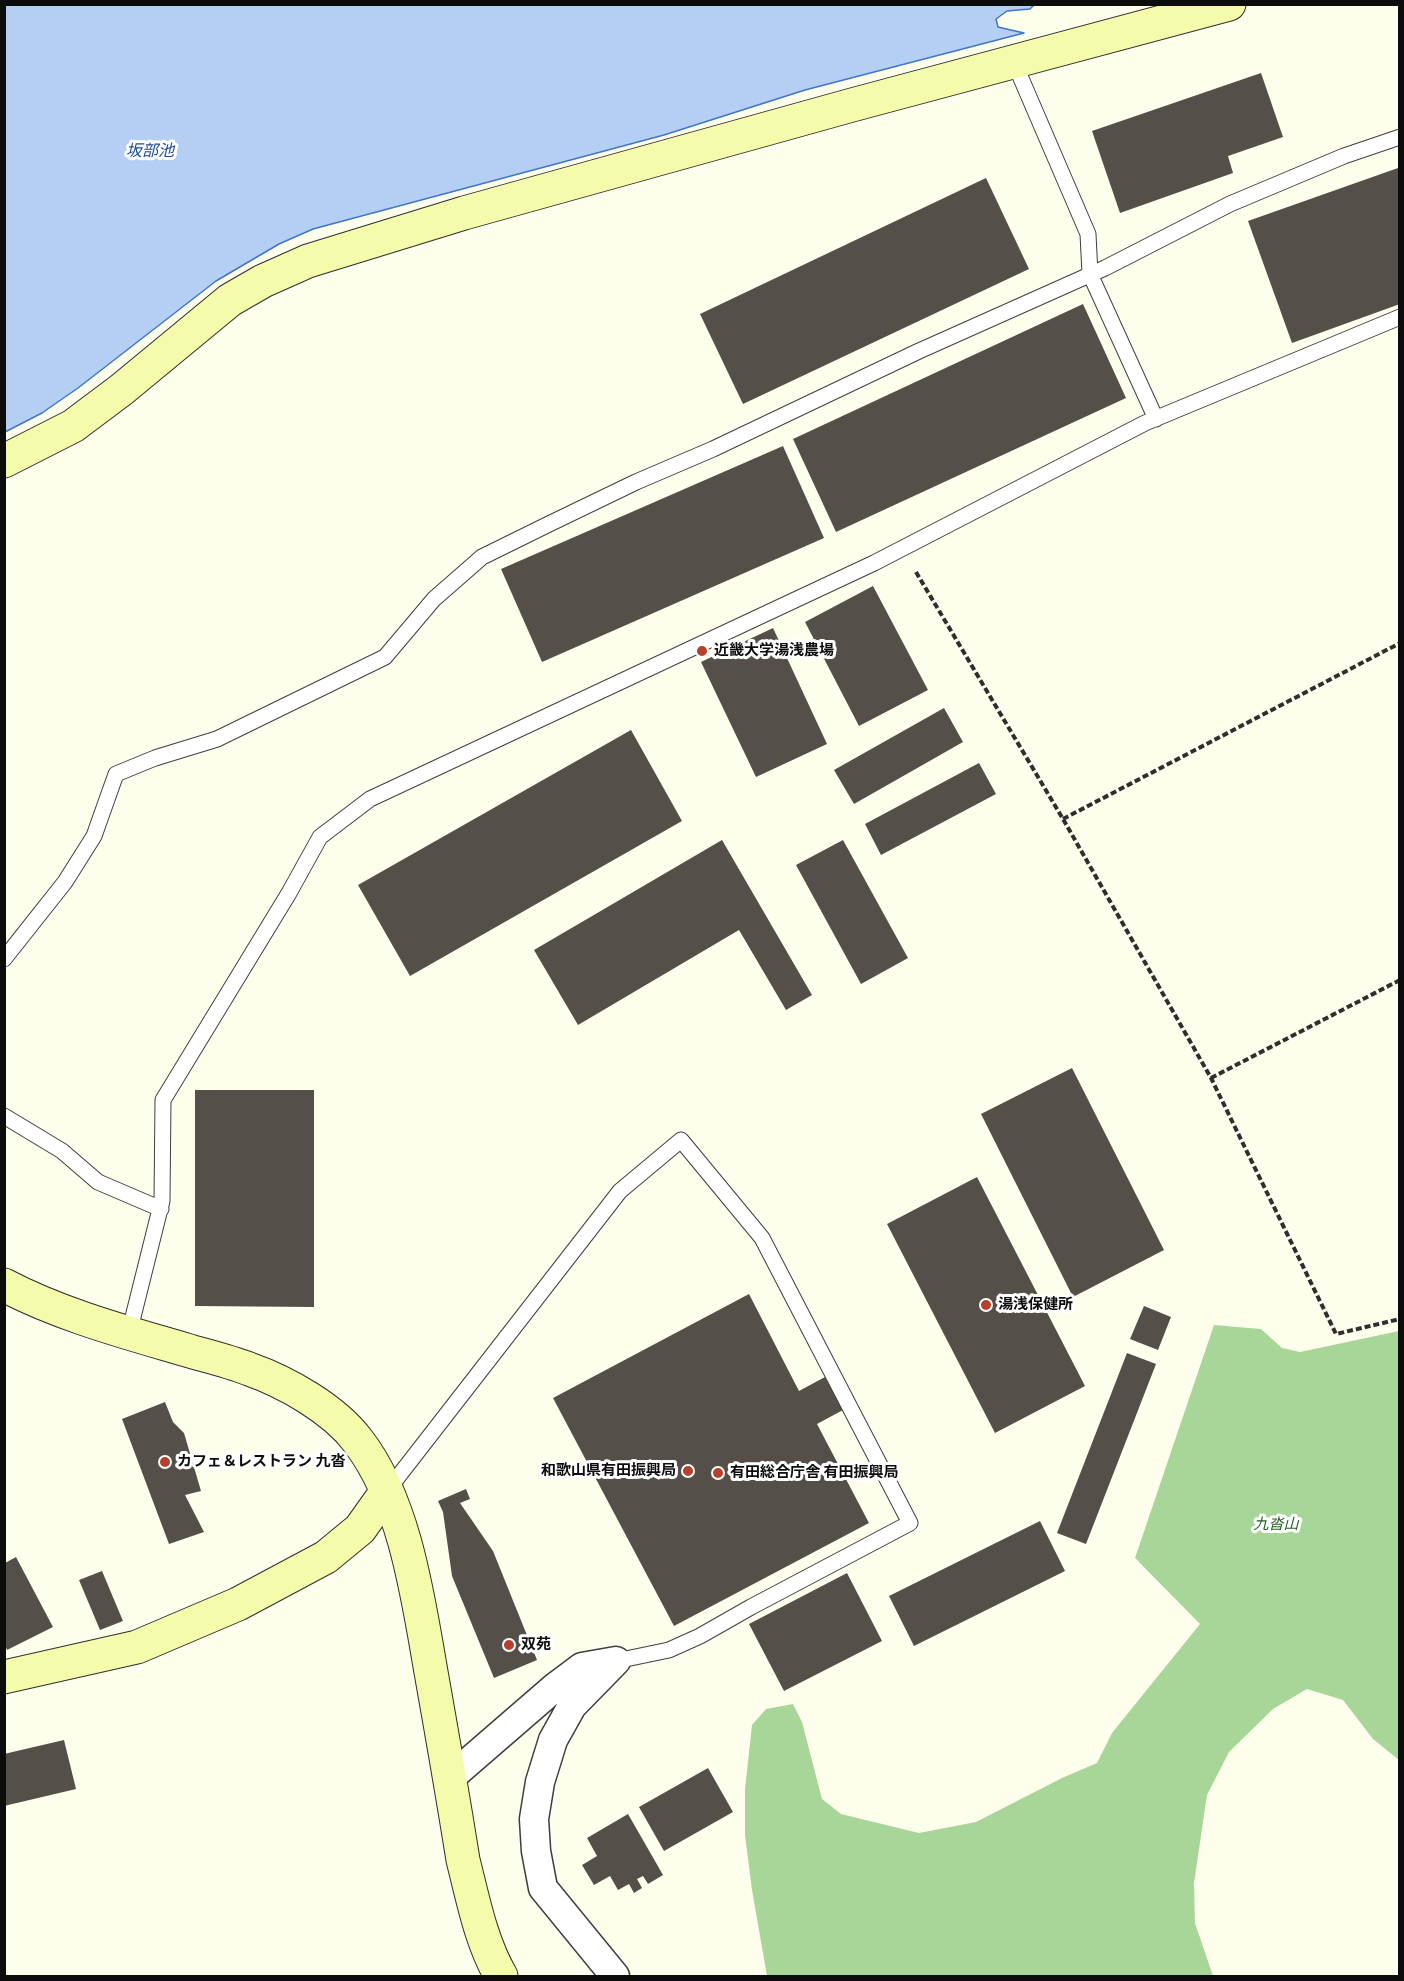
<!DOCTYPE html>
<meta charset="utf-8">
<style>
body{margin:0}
#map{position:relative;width:1404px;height:1981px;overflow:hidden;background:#fefeed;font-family:"IBM Plex Serif",serif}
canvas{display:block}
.frame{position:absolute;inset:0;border:6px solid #0c0c0c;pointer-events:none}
</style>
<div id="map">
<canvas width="1404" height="1981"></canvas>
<div class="frame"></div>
</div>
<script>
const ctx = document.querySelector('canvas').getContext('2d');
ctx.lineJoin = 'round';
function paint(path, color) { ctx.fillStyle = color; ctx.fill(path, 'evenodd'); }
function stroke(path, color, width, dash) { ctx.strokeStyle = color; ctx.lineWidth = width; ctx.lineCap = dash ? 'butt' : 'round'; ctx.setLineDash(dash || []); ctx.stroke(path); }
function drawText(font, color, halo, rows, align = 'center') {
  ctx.font = font + ' "IBM Plex Serif","Noto Sans JP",serif'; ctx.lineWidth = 6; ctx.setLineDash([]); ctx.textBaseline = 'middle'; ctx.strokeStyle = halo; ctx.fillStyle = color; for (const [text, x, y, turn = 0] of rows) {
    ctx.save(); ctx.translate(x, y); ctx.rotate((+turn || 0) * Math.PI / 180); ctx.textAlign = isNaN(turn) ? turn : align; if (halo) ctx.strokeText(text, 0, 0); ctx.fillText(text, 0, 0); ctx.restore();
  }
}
const forest = new Path2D(`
 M1214 1325 1261 1329 1282 1348 1300 1352 1399 1331V1760L1373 1739 1343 1700 1307 1689 1273 1709 1229 1752 1207 1795 1194 1883 1195 1923 1213 1976H767L752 1890 745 1835V1789L752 1725 766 1709 793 1704 802 1722 822 1799 841 1814 919 1833 976 1822 1062 1778 1097 1763 1112 1733 1200 1624 1135 1558Z`);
const water = new Path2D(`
 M5 4H1034V5L1030 9 1007 11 996 19 998 27 1024 33 805 90 664 135 313 229 279 244 216 281 78 388 42 413 5 432Z`);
const building = new Path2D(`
 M1261 73 1283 137 1228 156 1233 173 1120 213 1092 131Z
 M1398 168 1400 304 1292 343 1248 221Z
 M986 178 1029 269 743 404 700 314Z
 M1083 304 1126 398 836 532 793 439Z
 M783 446 824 538 542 662 501 569Z
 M873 586 928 690 859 726 805 622Z
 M773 628 827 744 756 777 701 662Z
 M944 708 963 742 854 804 834 770Z
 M631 730 682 821 410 976 358 885Z
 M979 763 996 794 881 855 865 824Z
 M722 840 812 995 786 1010 739 930 578 1025 534 950Z
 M843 840 908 958 861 984 796 865Z
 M1072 1068 1164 1250 1073 1297 981 1114Z
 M195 1090H314V1307L195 1306Z
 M977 1177 1085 1386 995 1433 887 1224Z
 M749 1294 799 1391 825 1377 843 1410 817 1424 869 1523 674 1626 553 1398Z
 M1144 1306 1171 1317 1158 1350 1130 1339Z
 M1127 1353 1156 1364 1086 1544 1057 1533Z
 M165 1402 173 1422 184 1433 201 1491 185 1495 204 1532 169 1544 122 1419Z
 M466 1489 470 1499 460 1503 493 1551 537 1660 494 1678 452 1576 443 1512 438 1501Z
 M1040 1521 1065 1571 914 1646 889 1596Z
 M16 1557 53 1627 7 1650 5 1645V1563Z
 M102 1571 123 1621 100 1630 79 1580Z
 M847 1573 882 1641 784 1691 749 1624Z
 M64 1740 76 1789 4 1806V1754Z
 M708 1768 733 1812 664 1851 639 1807Z
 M628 1814 663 1875 648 1884 643 1876 637 1879 642 1888 634 1893 629 1884 618 1890 610 1876 594 1885 582 1865 597 1856 587 1838Z`);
const path = new Path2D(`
 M916 572 1063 819 1211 1078 1336 1334 1400 1319
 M1063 819 1400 643
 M1211 1078 1400 980`);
const lane = new Path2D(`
 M1014 62 1088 234 1090 274 1156 419
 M4 959 65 882 94 836 116 774 155 758 217 739 385 657 434 599 482 557 549 524 636 482 713 449 919 351 1105 268 1230 204 1344 156 1400 137
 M4 1116 62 1151 98 1182 161 1209
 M129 1333 162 1201 163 1100 289 893 320 837 370 799 874 563 1145 423 1400 317
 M387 1491 620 1191 681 1140 762 1238 910 1523 751 1607 700 1636 669 1650 616 1661`);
const street = new Path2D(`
 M450 1778 554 1688 582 1667 616 1661 572 1706 553 1740 540 1782 534 1819 536 1851 543 1888 615 1976`);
const secondary = new Path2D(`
 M4 461 73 426 121 390 230 300 263 281 308 261 464 213 852 105 1229 4
 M4 1285C63 1316 129 1333 193 1352 211 1357 231 1362 249 1369 286 1382 334 1409 358 1441 405 1502 418 1597 431 1672 442 1734 453 1797 463 1860 473 1899 481 1942 501 1976
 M4 1677 137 1647 238 1604 326 1557 360 1529 387 1491`);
const markers = [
 [702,651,6,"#b5402c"],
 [986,1305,6,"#b5402c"],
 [165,1462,6,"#b5402c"],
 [688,1471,6,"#b5402c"],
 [718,1473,6,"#b5402c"],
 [509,1645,6,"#b5402c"]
];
const poiNames = [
 ["近畿大学湯浅農場",714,651],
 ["湯浅保健所",998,1305],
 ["カフェ＆レストラン 九沓",177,1462],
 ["和歌山県有田振興局",676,1471,"right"],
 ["有田総合庁舎 有田振興局",730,1473],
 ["双苑",521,1645]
];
const parkNames = [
 ["九沓山",1276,1525]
];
const waterNames = [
 ["坂部池",150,151]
];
paint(forest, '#a8d698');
paint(water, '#b4cff3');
stroke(water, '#3f76c6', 1.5);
paint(building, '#545049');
stroke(lane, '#3f3f3f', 17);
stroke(street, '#3f3f3f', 31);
stroke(secondary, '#2e2e2e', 35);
stroke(path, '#2e2e2e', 4, [6, 3]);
stroke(lane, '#fff', 15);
stroke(street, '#fff', 28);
stroke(secondary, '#f4fbab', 33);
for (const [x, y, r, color] of markers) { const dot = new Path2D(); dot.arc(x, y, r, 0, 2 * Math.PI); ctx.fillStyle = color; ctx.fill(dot); stroke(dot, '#fff', 2); }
drawText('bold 15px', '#0c0c0c', '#fff', poiNames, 'left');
drawText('italic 15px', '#216020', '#fff', parkNames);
drawText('italic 16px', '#1d4a97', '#fff', waterNames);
</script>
